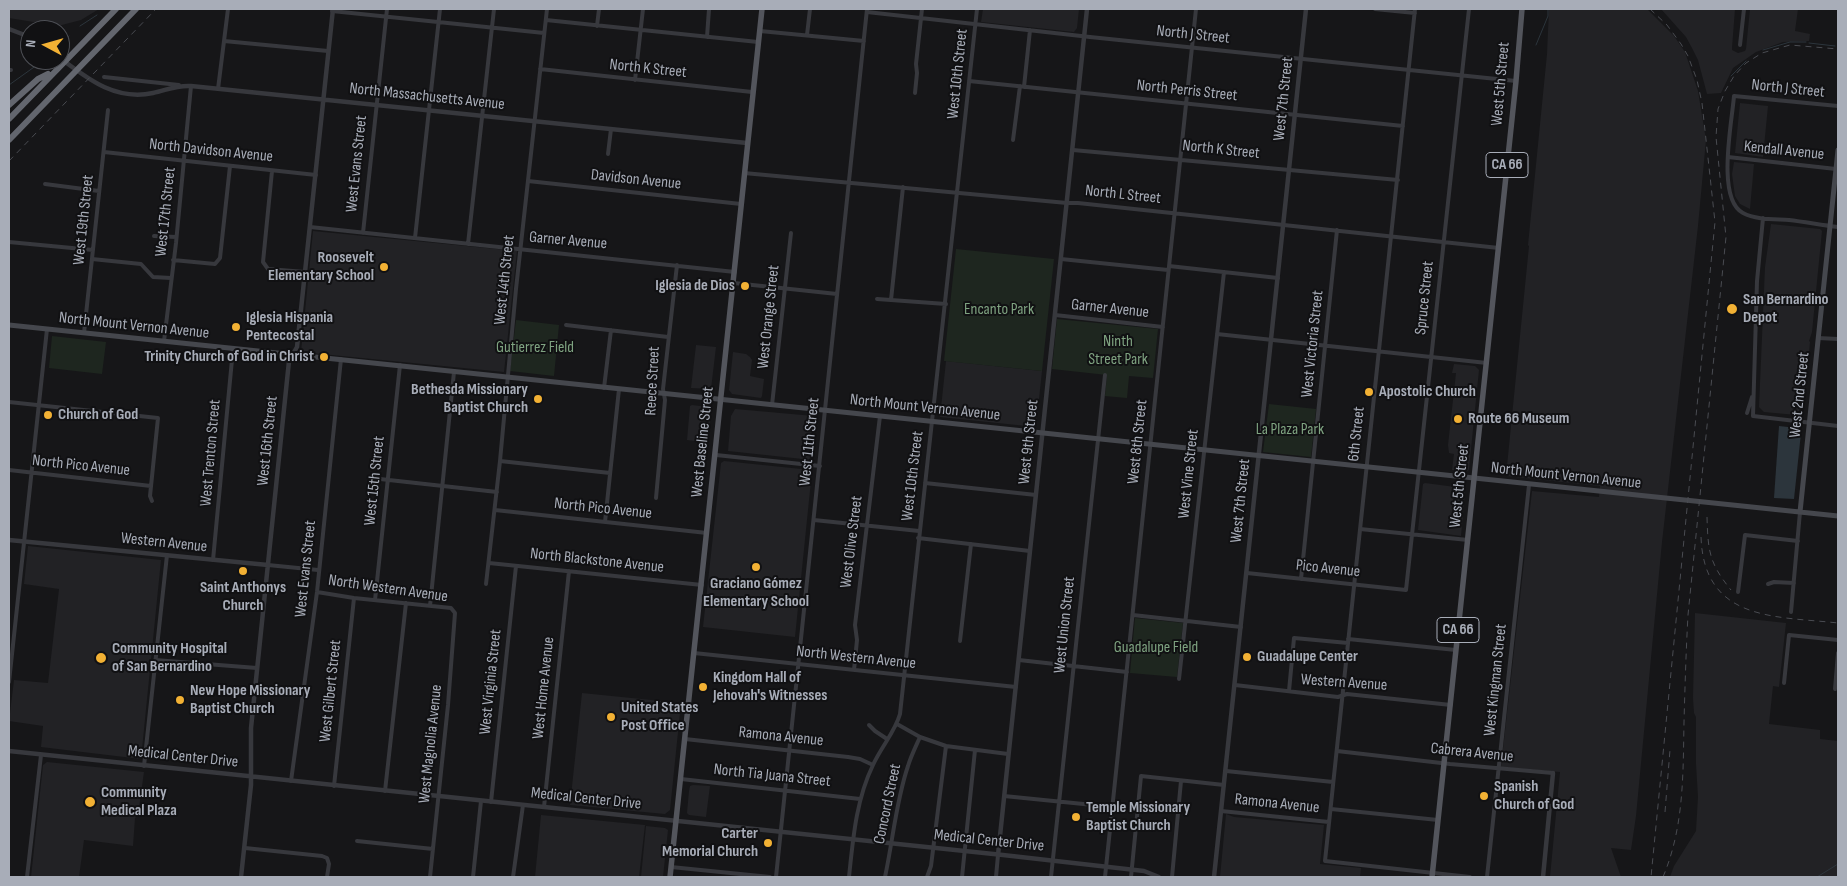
<!DOCTYPE html>
<meta charset="utf-8">
<style>
body{margin:0}
#map{position:relative;width:1847px;height:886px;overflow:hidden;background:#161618;font-family:"Sofia Sans Condensed",sans-serif}
canvas{display:block}
.frame{position:absolute;inset:0;border:10px solid #a8adb8;pointer-events:none}
.north{position:absolute;left:20px;top:20px;width:50px;height:50px;box-sizing:border-box;background:#111113;border:1px solid #4d4f55;border-radius:50%;rotate:276deg;font-size:14px;font-weight:700;line-height:20px;text-align:center;color:#a8adb8}
.north::after{content:'';display:block;margin:auto;width:18px;height:22px;background:#f2b134;clip-path:polygon(50% 0,100% 100%,50% 72%,0 100%)}
</style>
<div id="map">
<canvas width="1847" height="886"></canvas>
<div class="frame"></div>
<div class="north">N</div>
</div>
<script>
const ctx = document.querySelector('canvas').getContext('2d');
ctx.lineJoin = 'round';
function paint(path, color) { ctx.fillStyle = color; ctx.fill(path, 'evenodd'); }
function stroke(path, color, width, dash) { ctx.strokeStyle = color; ctx.lineWidth = width; ctx.lineCap = dash ? 'butt' : 'round'; ctx.setLineDash(dash || []); ctx.stroke(path); }
function drawText(font, color, halo, rows, align = 'center') {
  ctx.font = font + ' "Sofia Sans Condensed",sans-serif'; ctx.lineWidth = 4; ctx.setLineDash([]); ctx.textBaseline = 'middle'; ctx.strokeStyle = halo; ctx.fillStyle = color; for (const [text, x, y, turn = 0] of rows) {
    ctx.save(); ctx.translate(x, y); ctx.rotate((+turn || 0) * Math.PI / 180); ctx.textAlign = isNaN(turn) ? turn : align; if (halo) ctx.strokeText(text, 0, 0); ctx.fillText(text, 0, 0); ctx.restore();
  }
}
const built = new Path2D(`
 M9 9H99L81 20 58 26 9 18Z
 M983 9H1079L1077 28 1074 32 981 22Z
 M1549 9H1647L1674 36 1685 52 1698 91 1706 140 1698 226 1662 542 1636 816 1631 850 1611 848 1621 877H1550L1560 772 1501 767 1532 491 1599 497 1600 486 1506 476 1529 246 1528 245 1547 54Z
 M1661 9H1735L1732 48V50L1738 53 1745 51 1746 49 1750 9H1798L1795 31 1810 34 1809 41 1783 42 1756 52 1733 68 1721 93 1707 94 1698 60 1692 48 1686 37Z
 M1740 103 1768 106 1763 157 1735 153Z
 M1734 162 1754 164 1750 209 1740 204 1735 196 1732 174Z
 M1771 224 1820 229 1822 231 1812 332 1809 341 1810 342 1807 376 1801 411 1797 415 1764 412 1759 407 1765 267Z
 M313 231 517 251 504 372 301 352Z
 M696 345 716 347 711 389 691 388Z
 M733 352 746 354 750 357 752 360 750 376 764 379 762 396 761 398 732 394 729 390Z
 M946 361 1042 371 1036 427 940 417Z
 M1454 364 1475 366 1479 370 1469 469 1468 471 1465 472 1452 470 1454 454 1449 453 1448 445 1456 373H1452Z
 M692 405 708 407 711 409 708 443 687 440 690 406Z
 M735 409 814 416 816 418 812 460 728 451 731 416Z
 M724 461 811 470 812 471 795 637 703 627 721 463Z
 M1425 483 1463 488 1465 493 1461 536 1418 530 1423 484Z
 M28 546 161 560 141 759 41 747 43 726 9 721 14 680 48 683 59 589 24 584Z
 M1695 613 1786 623 1779 687 1773 686 1769 724 1820 730V739L1838 741V877H1670L1674 866 1696 831 1698 797 1696 764V717L1694 713 1693 698Z
 M582 693 681 703 670 810 665 814 570 805Z
 M47 762 144 772 138 815 135 818 133 846 84 840 79 877H31L43 765Z
 M693 785 710 786 706 817 689 815 687 813 689 791 690 786Z
 M1226 814 1234 817 1324 825 1320 864 1361 868 1360 877H1220Z
 M541 815 645 825 639 877H535Z
 M646 826 665 828 668 830 663 877H641Z`);
const green = new Path2D(`
 M956 249 1054 259 1042 371 944 361Z
 M1057 319 1158 329 1153 378 1129 376 1127 398 1105 396 1107 375 1052 369Z
 M516 320 559 325 554 376 510 371Z
 M52 336 106 342 102 374 49 368Z
 M1269 404 1316 409 1311 457 1263 452Z
 M1135 618 1183 623 1177 677 1130 673Z`);
const water = new Path2D(`
 M1779 426 1797 428 1801 433 1794 499 1774 498Z`);
const stream = new Path2D(`
 M80 26 97 15
 M1809 43 1835 46
 M60 44 69 36
 M1536 45 1548 16V9
 M1763 50 1790 42H1806
 M1731 76 1746 61
 M9 85 37 65
 M1817 877 1838 864`);
const minor = new Path2D(`
 M1375 9 1415 13
 M1415 9 1325 861 1470 877
 M332 11 544 33
 M867 12 1090 37 1516 81
 M546 20 758 42
 M597 26 599 9
 M760 31 864 41
 M807 35 810 9
 M707 37 709 9
 M224 41 328 51
 M1740 45 1744 9
 M540 69 752 92
 M9 70H11
 M104 77 179 85
 M635 80 643 9
 M969 81 1403 126
 M1024 87 1030 30
 M218 89 228 9
 M915 93 917 73 916 64 922 9
 M1838 106 1734 96C1732 122 1716 199 1743 213 1756 220 1775 219 1789 220 1805 222 1822 225 1838 227
 M1013 140 1020 86
 M1073 150 1398 180
 M104 152 316 175
 M608 154 611 129
 M1728 157 1836 169
 M272 171 263 262 268 269 305 272
 M744 173 1067 203H1078L1499 248
 M528 181 741 204
 M45 184 99 191
 M1763 218 1757 281 1753 416 1838 426
 M310 227 735 272
 M363 233 387 9
 M154 236 176 237
 M415 238 440 9
 M9 242 93 250
 M468 244 494 9
 M92 259 141 264 153 277 171 278
 M1061 259 1168 270
 M173 260 215 264 220 258 230 166
 M1169 266 1278 278
 M734 283 837 294
 M877 299 946 304
 M891 300 903 187
 M1055 315 1163 327
 M566 325 668 337
 M84 333 108 110
 M1217 334 1487 363
 M1818 338 1838 339
 M164 341 176 243 191 86
 M604 388 611 330
 M9 402 158 418 150 496 152 501
 M772 405 791 233
 M1747 413 1752 397
 M716 455 820 466
 M500 461 610 473
 M9 470 151 486
 M371 478 497 492
 M925 483 1036 495
 M656 498 665 400 663 389 677 265
 M495 510 707 533
 M814 520 919 531
 M605 522 619 389
 M1360 529 1468 540
 M918 538 1030 551
 M213 560 233 349
 M489 563 702 585
 M268 565 318 570
 M1247 573 1406 590 1469 9
 M1301 579 1337 230
 M486 584 500 461 516 289 547 9
 M1768 584 1774 582 1794 583
 M317 592 354 598 451 608 455 613 448 705 430 877
 M1738 592 1745 535 1798 541
 M375 600 400 365
 M430 606 454 372
 M1791 612 1800 512
 M1133 615 1241 627
 M1348 639 1456 650
 M960 641 971 544
 M694 653 1016 687
 M155 660 257 668
 M1019 660 1127 672
 M854 670 857 640 855 625 880 416
 M1179 679 1224 272
 M9 682 47 329
 M1784 683 1789 635 1838 640
 M1235 685 1338 697 1347 694 1451 705
 M1835 689 1838 653
 M1289 691 1294 638 1348 643
 M897 724 920 737 946 746 1008 754
 M869 725 875 731 887 739
 M685 739 848 757 860 759 873 765
 M1337 751 1450 764 1553 773
 M144 766 167 555
 M1226 771 1333 782
 M681 779 860 799
 M291 781 317 592 341 359
 M334 786 354 598
 M385 791 406 603
 M1004 796 1113 807
 M491 802 516 566
 M544 807 569 571
 M1331 809 1438 820
 M1221 811 1329 822
 M357 841 433 849
 M245 848 322 856 327 858 329 864 327 877
 M671 867 770 877
 M27 877 41 755
 M473 877 481 801
 M513 877 523 805
 M776 877 867 9
 M849 877C853 839 856 800 873 765 881 747 895 732 900 714L977 9
 M885 877C893 840 896 801 908 766 911 756 916 746 920 737
 M927 877 931 866 946 746
 M962 877 975 750
 M996 877 998 855
 M1051 877 1105 375
 M1105 877 1196 9
 M1131 877 1141 776 1224 785
 M1172 877 1181 781
 M1487 877 1529 485`);
const tertiary = new Path2D(`
 M9 29 30 37
 M60 58C88 79 115 101 153 93 167 90 176 85 191 86L747 143
 M9 540 268 565
 M9 751 1003 855 1144 871 1159 877
 M998 855 1087 9
 M241 877 251 785V728L289 361 297 347 333 9
 M1214 877 1306 9
 M1543 877 1553 773`);
const secondary = new Path2D(`
 M9 325 1838 516
 M1800 512 1838 150`);
const primary = new Path2D(`
 M670 877 762 9
 M1432 877 1516 81 1522 9`);
const motorway = new Path2D(`
 M9 105 38 79 48 74
 M9 119 116 9
 M9 140 136 9`);
const rail = new Path2D(`
 M1650 9 1667 25 1681 44 1688 56 1697 80 1702 103 1715 222 1651 877
 M9 161 156 9
 M1707 517C1708 551 1709 563 1731 590
 M1701 537C1704 622 1776 616 1838 623
 M1665 812 1670 750
 M1663 877C1684 827 1683 776 1684 722 1685 686 1686 651 1688 615L1726 237 1716 137 1718 109 1725 91 1734 76 1746 63 1762 53 1790 45 1838 49`);
const markers = [
 [384,267,5,"#f2b134"],
 [745,286,5,"#f2b134"],
 [1732,309,6,"#f2b134"],
 [236,327,5,"#f2b134"],
 [324,357,5,"#f2b134"],
 [1369,392,5,"#f2b134"],
 [538,399,5,"#f2b134"],
 [48,415,5,"#f2b134"],
 [1458,419,5,"#f2b134"],
 [756,567,5,"#f2b134"],
 [243,571,5,"#f2b134"],
 [1247,657,5,"#f2b134"],
 [101,658,6,"#f2b134"],
 [703,687,5,"#f2b134"],
 [180,700,5,"#f2b134"],
 [611,717,5,"#f2b134"],
 [1484,796,5,"#f2b134"],
 [90,802,6,"#f2b134"],
 [1076,817,5,"#f2b134"],
 [768,843,5,"#f2b134"]
];
const shields = [
 [1507,165,42],
 [1458,630,42]
];
const shieldNames = [
 ["CA 66",1507,165],
 ["CA 66",1458,630]
];
const streetNames = [
 ["North J Street",1193,35,6],
 ["North K Street",648,69,6],
 ["West 10th Street",958,74,-84],
 ["West 5th Street",1501,84,-85],
 ["North J Street",1788,89,6],
 ["North Perris Street",1187,91,6],
 ["North Massachusetts Avenue",427,97,6],
 ["West 7th Street",1284,99,-84],
 ["North K Street",1221,150,6],
 ["North Davidson Avenue",211,151,6],
 ["Kendall Avenue",1784,151,6],
 ["West Evans Street",357,164,-84],
 ["Davidson Avenue",636,180,6],
 ["North L Street",1123,195,6],
 ["West 17th Street",166,212,-84],
 ["West 19th Street",84,220,-84],
 ["Garner Avenue",568,241,5],
 ["West 14th Street",505,280,-84],
 ["Spruce Street",1425,298,-84],
 ["Garner Avenue",1110,309,6],
 ["West Orange Street",769,317,-84],
 ["North Mount Vernon Avenue",134,326,6],
 ["West Victoria Street",1313,344,-84],
 ["Reece Street",653,381,-87],
 ["West 2nd Street",1800,395,-84],
 ["North Mount Vernon Avenue",925,408,6],
 ["6th Street",1357,434,-84],
 ["West 16th Street",268,441,-84],
 ["West Baseline Street",703,442,-84],
 ["West 11th Street",810,442,-84],
 ["West 9th Street",1029,442,-84],
 ["West 8th Street",1138,442,-84],
 ["West Trenton Street",211,453,-85],
 ["North Pico Avenue",81,466,6],
 ["West Vine Street",1189,474,-84],
 ["West 10th Street",913,476,-83],
 ["North Mount Vernon Avenue",1566,476,6],
 ["West 15th Street",375,481,-84],
 ["West 5th Street",1460,486,-84],
 ["West 7th Street",1241,501,-84],
 ["North Pico Avenue",603,509,6],
 ["West Olive Street",852,542,-83],
 ["Western Avenue",164,543,6],
 ["North Blackstone Avenue",597,561,6],
 ["West Evans Street",306,569,-84],
 ["Pico Avenue",1328,569,6],
 ["North Western Avenue",388,589,8],
 ["West Union Street",1065,625,-84],
 ["North Western Avenue",856,658,6],
 ["West Kingman Street",1496,680,-84],
 ["West Virginia Street",491,682,-84],
 ["Western Avenue",1344,683,4],
 ["West Home Avenue",544,688,-84],
 ["West Gilbert Street",331,691,-84],
 ["Ramona Avenue",781,737,6],
 ["West Magnolia Avenue",431,744,-84],
 ["Cabrera Avenue",1472,753,6],
 ["Medical Center Drive",183,757,6],
 ["North Tia Juana Street",772,776,6],
 ["Medical Center Drive",586,799,6],
 ["Concord Street",888,804,-78],
 ["Ramona Avenue",1277,804,6],
 ["Medical Center Drive",989,841,6]
];
const poiNames = [
 ["Roosevelt",374,258,"right"],
 ["Elementary School",374,276,"right"],
 ["Iglesia de Dios",735,286,"right"],
 ["San Bernardino",1743,300],
 ["Depot",1743,318],
 ["Iglesia Hispania",246,318],
 ["Pentecostal",246,336],
 ["Trinity Church of God in Christ",314,357,"right"],
 ["Bethesda Missionary",528,390,"right"],
 ["Baptist Church",528,408,"right"],
 ["Apostolic Church",1379,392],
 ["Church of God",58,415],
 ["Route 66 Museum",1468,419],
 ["Graciano Gómez",756,584,"center"],
 ["Elementary School",756,602,"center"],
 ["Saint Anthonys",243,588,"center"],
 ["Church",243,606,"center"],
 ["Community Hospital",112,649],
 ["of San Bernardino",112,667],
 ["Guadalupe Center",1257,657],
 ["Kingdom Hall of",713,678],
 ["Jehovah's Witnesses",713,696],
 ["New Hope Missionary",190,691],
 ["Baptist Church",190,709],
 ["United States",621,708],
 ["Post Office",621,726],
 ["Spanish",1494,787],
 ["Church of God",1494,805],
 ["Community",101,793],
 ["Medical Plaza",101,811],
 ["Temple Missionary",1086,808],
 ["Baptist Church",1086,826],
 ["Carter",758,834,"right"],
 ["Memorial Church",758,852,"right"]
];
const parkNames = [
 ["Encanto Park",999,310],
 ["Ninth",1118,342],
 ["Street Park",1118,360],
 ["Gutierrez Field",535,348],
 ["La Plaza Park",1290,430],
 ["Guadalupe Field",1156,648]
];
paint(built, '#222225');
paint(green, '#1e261f');
paint(water, '#2c353c');
stroke(stream, '#2c353c', 1);
stroke(minor, '#37383d', 4);
stroke(tertiary, '#37383d', 4.5);
stroke(secondary, '#45474d', 5);
stroke(primary, '#53555c', 5.5);
stroke(motorway, '#63666e', 6);
stroke(rail, '#4a4c52', 1, [6, 5]);
for (const [x, y, r, color] of markers) { const dot = new Path2D(); dot.arc(x, y, r, 0, 2 * Math.PI); ctx.fillStyle = color; ctx.fill(dot); stroke(dot, '#111113', 2); }
for (const [x, y, w] of shields) { const box = new Path2D(); box.roundRect(x - w / 2, y - 12.5, w, 25, 4); ctx.fillStyle = '#111113'; ctx.fill(box); stroke(box, '#a8adb8', 1); }
drawText('bold 15px', '#a8adb8', null, shieldNames);
drawText('16px', '#a8adb8', '#111113', streetNames);
drawText('bold 16px', '#a8adb8', '#111113', poiNames, 'left');
drawText('16px', '#7fa381', '#111113', parkNames);
</script>
